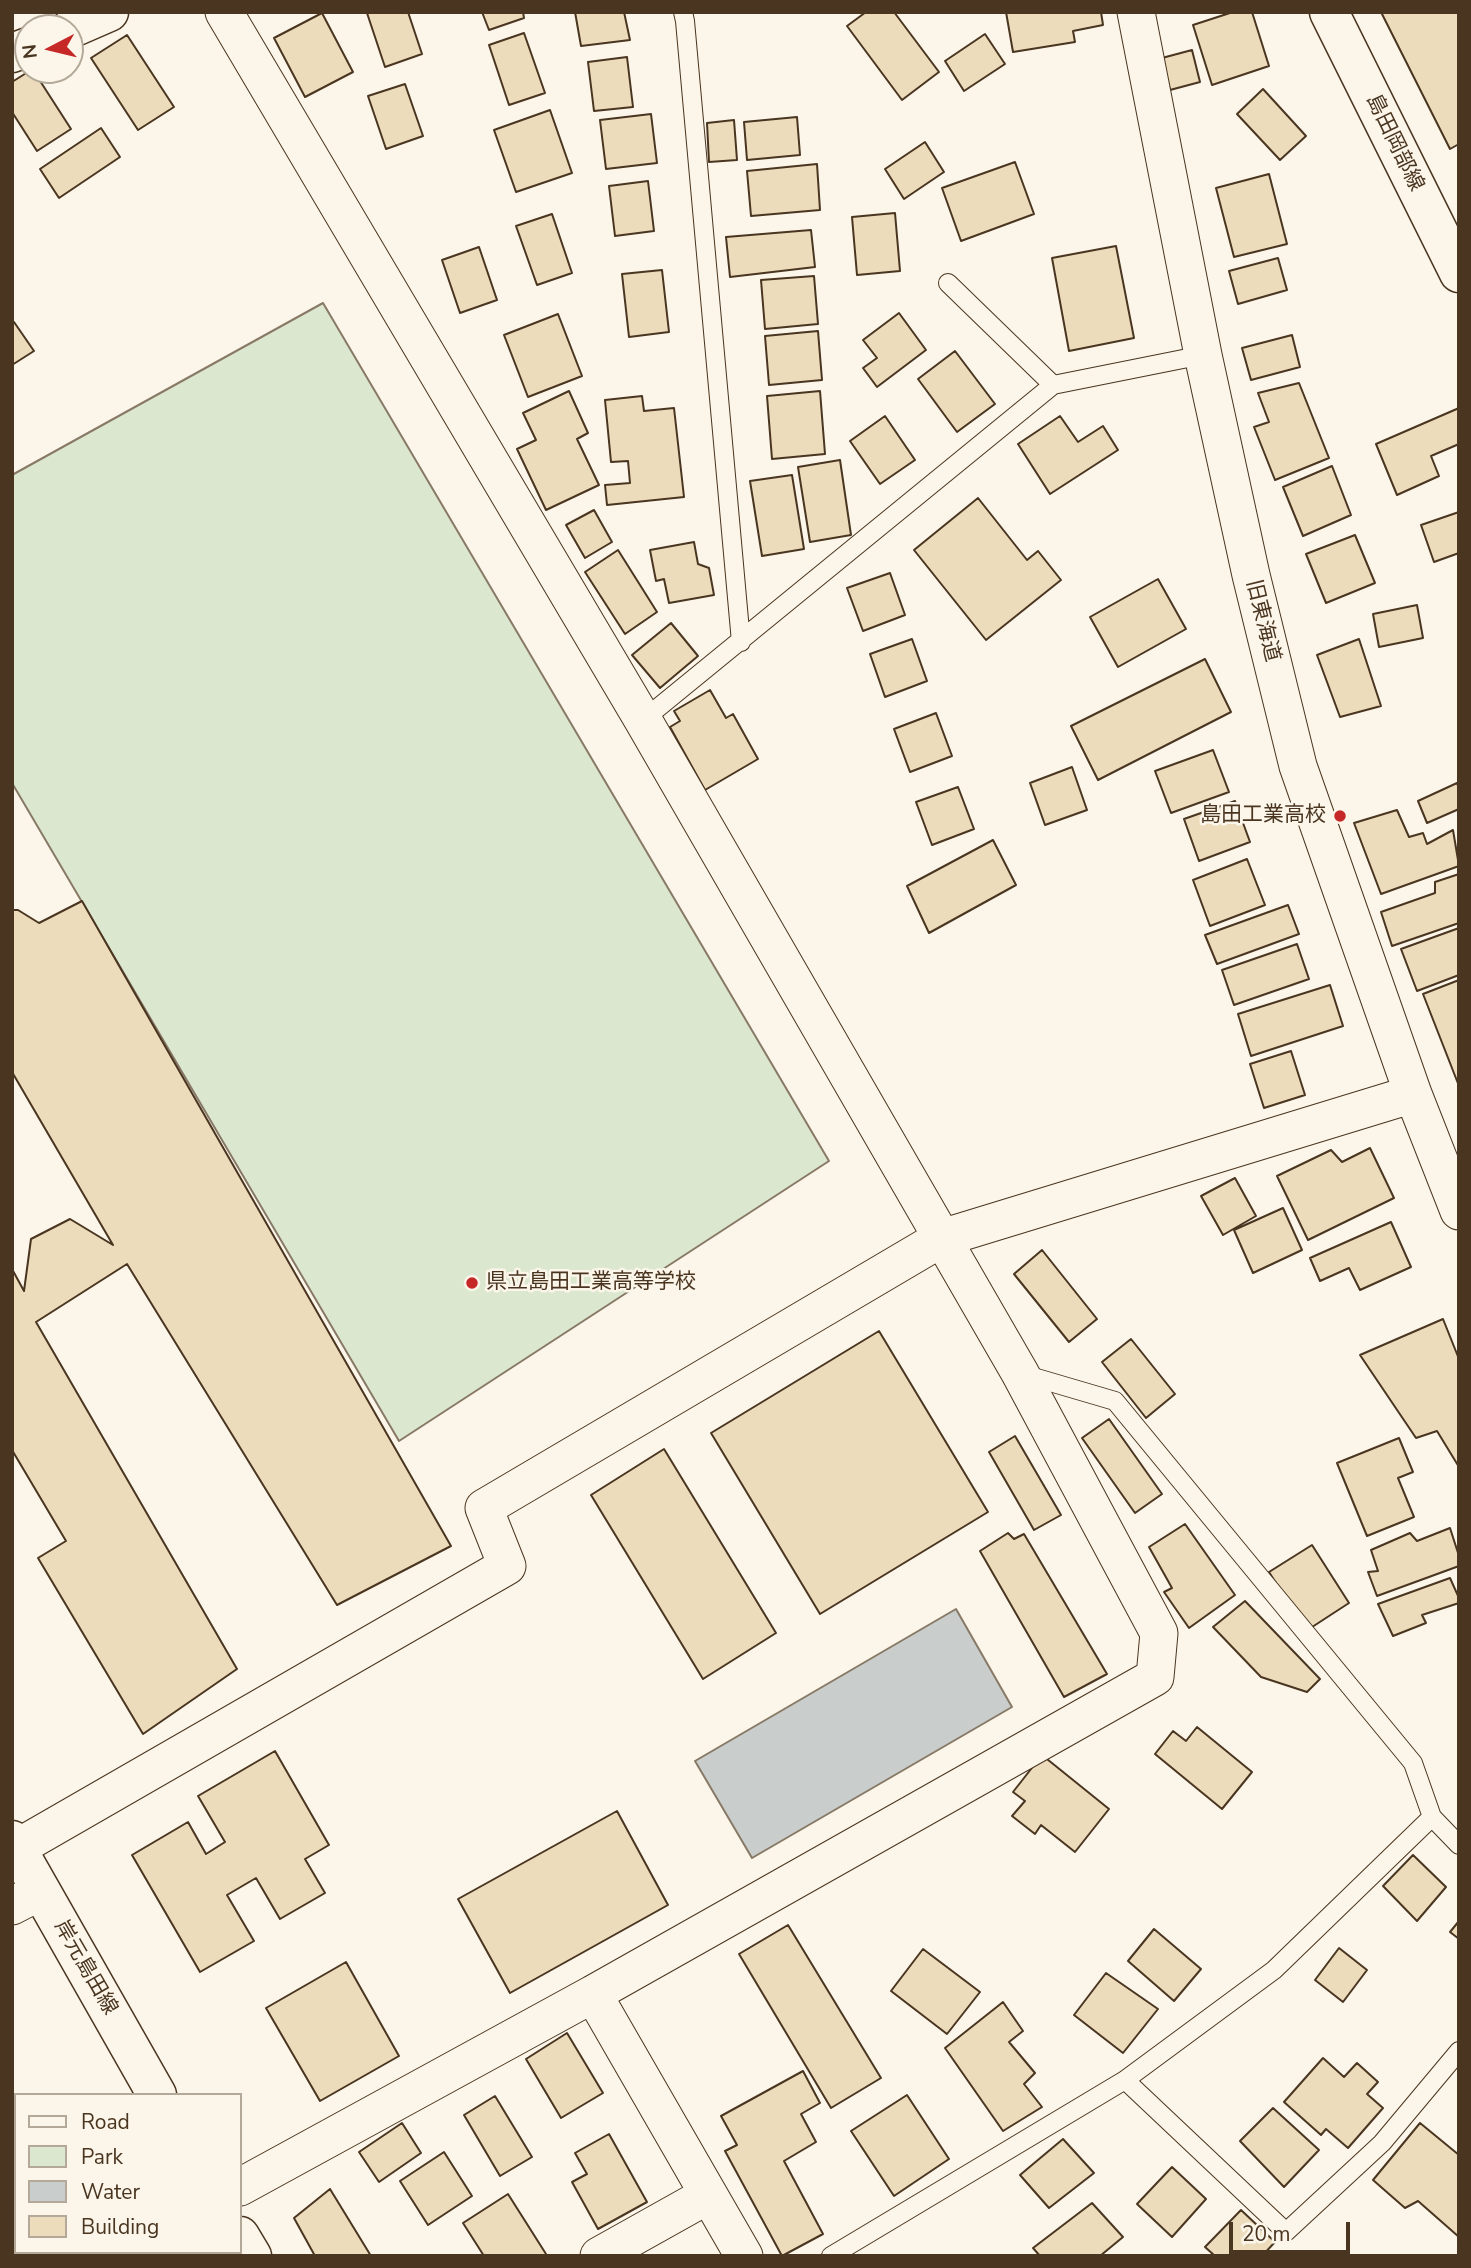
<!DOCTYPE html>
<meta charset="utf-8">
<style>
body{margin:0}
#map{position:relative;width:1471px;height:2268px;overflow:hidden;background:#fbf6e9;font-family:"Nunito Sans",sans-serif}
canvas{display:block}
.frame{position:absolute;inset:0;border:14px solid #4a3520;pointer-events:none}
.legend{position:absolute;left:14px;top:2093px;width:228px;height:161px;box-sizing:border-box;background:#fbf6e9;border:2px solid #b4a999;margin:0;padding:9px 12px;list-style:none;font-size:21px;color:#4a3520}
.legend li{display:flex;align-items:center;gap:14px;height:35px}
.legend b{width:35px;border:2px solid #b4a999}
.north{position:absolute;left:14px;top:14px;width:70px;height:70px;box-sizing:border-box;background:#fbf6e9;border:2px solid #b4a999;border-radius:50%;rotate:263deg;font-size:19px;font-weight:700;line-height:28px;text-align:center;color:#4a3520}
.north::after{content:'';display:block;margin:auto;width:24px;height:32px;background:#c62828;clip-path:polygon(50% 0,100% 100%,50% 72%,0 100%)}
.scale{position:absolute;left:1229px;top:2222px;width:121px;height:32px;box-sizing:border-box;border:4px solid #4a3520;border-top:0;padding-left:9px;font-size:21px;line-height:24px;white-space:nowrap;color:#4a3520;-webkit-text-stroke:5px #fbf6e9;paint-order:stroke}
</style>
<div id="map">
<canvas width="1471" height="2268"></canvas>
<div class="frame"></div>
<ul class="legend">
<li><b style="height:9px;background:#fbf6e9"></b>Road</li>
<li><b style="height:19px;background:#dce7d0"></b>Park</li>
<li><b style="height:19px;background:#c9cecd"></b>Water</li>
<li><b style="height:19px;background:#ecdcbc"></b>Building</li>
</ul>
<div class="north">N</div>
<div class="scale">20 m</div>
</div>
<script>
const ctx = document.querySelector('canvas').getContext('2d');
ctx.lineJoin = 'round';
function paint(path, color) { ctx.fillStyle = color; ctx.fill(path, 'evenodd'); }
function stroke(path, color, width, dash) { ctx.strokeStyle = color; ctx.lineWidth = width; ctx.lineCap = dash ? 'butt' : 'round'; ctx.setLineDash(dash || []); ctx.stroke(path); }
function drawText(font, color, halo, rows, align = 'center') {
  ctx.font = font + ' "Nunito Sans","Noto Sans JP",sans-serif'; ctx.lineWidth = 5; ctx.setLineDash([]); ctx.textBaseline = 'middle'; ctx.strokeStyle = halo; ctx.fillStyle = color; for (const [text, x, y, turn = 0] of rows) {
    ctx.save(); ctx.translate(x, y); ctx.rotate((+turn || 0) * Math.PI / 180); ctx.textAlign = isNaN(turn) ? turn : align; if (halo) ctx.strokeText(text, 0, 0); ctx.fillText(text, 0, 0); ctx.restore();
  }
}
const green = new Path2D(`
 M323 303 829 1161 399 1441 12 783V475Z`);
const water = new Path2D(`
 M956 1609 1012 1707 752 1858 695 1761Z`);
const building = new Path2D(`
 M370 12H408L422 54 385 67 367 13Z
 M482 12H523L524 18 489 30Z
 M575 12H624L630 40 581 46Z
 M866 12H894L939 72 902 100 847 26Z
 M1006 12H1101L1103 25 1073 31 1075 42 1013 52Z
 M1233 12H1252L1269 66 1212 85 1193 25Z
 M1381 12H1459V144L1450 149Z
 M322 13 353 72 305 97 274 38Z
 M524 33 545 93 509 105 489 45Z
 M985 34 1005 64 964 91 945 61Z
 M127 35 174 107 138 130 91 58Z
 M1192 50 1200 82 1170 90 1162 58Z
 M627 57 633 107 594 111 588 62Z
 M31 70H33L71 129 37 151 12 112V82Z
 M405 84 423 136 386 149 368 96Z
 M1263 89 1306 136 1280 160 1237 114Z
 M550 110 572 173 516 192 494 130Z
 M651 114 657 163 606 169 600 120Z
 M797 117 800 155 747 160 744 122Z
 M734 120 737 160 709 162 707 123Z
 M101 128 120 157 59 198 40 169Z
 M925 142 944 172 904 199 885 169Z
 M1015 162 1034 214 961 241 942 188Z
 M817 164 820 210 751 216 747 171Z
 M1269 174 1287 244 1234 257 1216 188Z
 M648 181 654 231 615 236 609 186Z
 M895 213 900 271 857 275 852 217Z
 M552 214 572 273 537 285 516 226Z
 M811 230 815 267 730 277 726 237Z
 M1116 246 1134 338 1069 351 1052 258Z
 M479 247 497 300 460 313 442 260Z
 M1278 258 1287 290 1238 304 1229 271Z
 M662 270 669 332 629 337 622 274Z
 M814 276 818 324 765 329 761 280Z
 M899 313 926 350 877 387 863 368 877 358 863 340Z
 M558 314 582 376 528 397 504 335Z
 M14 322 34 351 12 365V323Z
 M818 331 822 380 769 385 765 336Z
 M1292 335 1300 367 1251 380 1242 348Z
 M955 351 995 404 957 432 918 379Z
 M1299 383 1329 458 1275 480 1254 427 1269 422 1258 393Z
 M569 391 588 433 577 439 599 485 546 510 517 449 536 440 523 413Z
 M820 391 825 454 772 459 767 396Z
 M642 396 644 411 674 408 684 497 607 505 605 485 630 483 628 461 611 462 605 400Z
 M1459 408V444L1431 456 1439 476 1397 495 1376 444Z
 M885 416 915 460 880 484 850 441Z
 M1060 416 1078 442 1103 426 1118 450 1050 494 1018 444Z
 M840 460 851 535 810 542 798 467Z
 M1332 466 1351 515 1303 536 1283 487Z
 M792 475 804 549 762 556 750 481Z
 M978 498 1027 560 1038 551 1061 580 986 640 914 550Z
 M594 510 612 542 585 558 566 525Z
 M1459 512V553L1434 562 1421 525Z
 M1355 535 1375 583 1326 603 1306 554Z
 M694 542 698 564 709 568 714 595 669 603 664 579 656 581 650 550Z
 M618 550 657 612 625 634 585 572Z
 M890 573 905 615 863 631 847 588Z
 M1158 579 1186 629 1118 667 1090 617Z
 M1417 605 1423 638 1379 647 1373 614Z
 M671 623 698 656 660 688 632 655Z
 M912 639 927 681 885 697 870 654Z
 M1359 639 1381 706 1340 717 1317 655Z
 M1205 659 1231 712 1098 780 1071 726Z
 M710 690 726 718 733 714 758 759 705 790 670 727 680 721 674 711Z
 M936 713 952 756 910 772 894 729Z
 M1213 750 1229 792 1171 813 1155 771Z
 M1072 767 1087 810 1045 825 1030 783Z
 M1457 783 1459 789V809L1427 823 1418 801Z
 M958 787 974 829 932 845 916 802Z
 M1235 801 1250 842 1199 861 1184 819Z
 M1397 810 1409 837 1423 833 1427 844 1453 830 1459 866 1381 894 1354 823Z
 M993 840 1016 885 929 933 907 886Z
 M1247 859 1265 905 1210 926 1193 880Z
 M1459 874V923L1392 946 1381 912 1435 893V882Z
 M82 901 451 1546 337 1605 127 1264 36 1322 237 1669 143 1734 38 1558 66 1541 12 1450V1269L24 1291 31 1239 70 1219 113 1245 12 1072V910H18L39 923Z
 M1288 905 1299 934 1217 964 1205 935Z
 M1459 928V975L1417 991 1401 949Z
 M1297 944 1309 979 1234 1005 1222 970Z
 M1459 980V1086L1423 994Z
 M1330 985 1343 1026 1251 1056 1238 1014Z
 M1291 1051 1305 1095 1264 1108 1250 1064Z
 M1370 1148 1394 1198 1308 1240 1277 1176 1331 1150 1342 1162Z
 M1235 1178 1256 1216 1223 1235 1201 1196Z
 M1283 1208 1302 1250 1253 1273 1234 1230Z
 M1391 1222 1411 1267 1360 1290 1349 1268 1320 1281 1310 1258Z
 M1042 1250 1097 1319 1069 1342 1014 1274Z
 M1443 1319 1459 1359V1467L1437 1431 1416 1438 1360 1355Z
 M879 1331 988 1512 820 1614 711 1433Z
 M1131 1339 1175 1394 1146 1418 1102 1362Z
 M1109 1419 1162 1494 1135 1513 1082 1438Z
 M1015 1436 1061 1515 1034 1530 989 1452Z
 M1399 1438 1413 1472 1398 1478 1414 1517 1367 1536 1337 1463Z
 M664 1449 776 1633 703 1679 591 1495Z
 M1185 1524 1235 1595 1189 1628 1164 1592 1172 1588 1149 1547Z
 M1450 1528 1459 1556V1566L1377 1596 1368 1572 1378 1571 1371 1550 1410 1533 1417 1541Z
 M1008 1533 1014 1539 1024 1534 1107 1674 1064 1697 980 1551Z
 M1312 1545 1349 1603 1306 1631 1269 1572Z
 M1450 1578 1459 1598V1603L1422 1615 1426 1623 1393 1636 1378 1604Z
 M1245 1601 1320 1679 1307 1692 1261 1677 1213 1627Z
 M1197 1727 1252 1772 1222 1809 1155 1754 1173 1731 1186 1741Z
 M275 1751 329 1845 305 1859 325 1893 280 1919 256 1878 227 1895 254 1941 200 1972 132 1855 188 1822 206 1854 225 1842 198 1796Z
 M1042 1755 1109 1809 1075 1852 1041 1825 1035 1834 1012 1816 1025 1801 1013 1792Z
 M617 1811 668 1905 510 1993 458 1899Z
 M1413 1855 1446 1887 1417 1921 1383 1886Z
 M1459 1921V1939L1450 1932Z
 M788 1925 881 2078 831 2108 739 1954Z
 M1154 1929 1201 1969 1174 2001 1128 1961Z
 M1339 1948 1367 1970 1343 2002 1315 1980Z
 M923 1949 980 1992 947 2034 891 1991Z
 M346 1962 399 2056 320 2101 266 2008Z
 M1106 1973 1158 2009 1123 2053 1074 2015Z
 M1003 2002 1023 2031 1009 2042 1035 2073 1024 2084 1042 2107 1003 2131 945 2048Z
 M567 2033 603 2093 561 2118 526 2059Z
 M1323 2058 1344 2077 1357 2063 1378 2082 1367 2094 1383 2108 1348 2148 1326 2129 1321 2135 1284 2102Z
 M803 2071 820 2103 801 2114 816 2142 784 2161 823 2234 782 2256 725 2151 737 2145 721 2116Z
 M907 2095 949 2159 894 2196 851 2131Z
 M495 2096 532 2157 500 2176 464 2115Z
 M1273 2108 1319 2150 1284 2187 1240 2141Z
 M402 2123 421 2153 379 2182 359 2152Z
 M1420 2123 1459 2155V2237L1418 2201 1405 2208 1373 2180Z
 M609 2134 647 2202 598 2229 572 2182 587 2174 575 2153Z
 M1063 2139 1094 2173 1049 2208 1020 2175Z
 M444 2152 472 2196 428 2225 400 2181Z
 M1172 2167 1206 2199 1172 2237 1137 2204Z
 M330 2189 371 2256H315L294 2218Z
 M508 2194 546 2254 544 2256H484L463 2223Z
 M1092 2203 1123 2237 1100 2256H1040L1033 2248Z
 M1241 2210 1275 2242 1262 2256H1215L1205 2247Z`);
const lane = new Path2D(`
 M683 12 685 21 741 642
 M948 283 1053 385
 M643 720 1053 385 1203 355
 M1023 1374 1115 1401 1413 1763 1432 1817 1459 1845
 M1125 2080 1286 2232 1382 2143 1459 2051
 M831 2256 1125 2080 1274 1970 1432 1817`);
const street = new Path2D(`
 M224 12 643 720 1020 1373 1159 1633 1155 1677 593 1994
 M1136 12 1203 355 1251 575 1298 766 1413 1094 1459 1211
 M17 1848 507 1566 484 1508 942 1238 1413 1094
 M12 1906 41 1891
 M240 2187 593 1994 744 2256
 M599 2256 708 2195`);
const secondary = new Path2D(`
 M1329 12 1459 273
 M70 29 109 12
 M12 53 28 47
 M12 1840 157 2095
 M240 2236 252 2256`);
const markers = [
 [1340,816,7,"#c62828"],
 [472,1283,7,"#c62828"]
];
const streetNames = [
 ["島田岡部線",1394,143,64],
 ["旧東海道",1262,621,76],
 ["岸元島田線",85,1968,60]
];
const poiNames = [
 ["島田工業高校",1326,816],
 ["県立島田工業高等学校",486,1283,"left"]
];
paint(green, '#dce7d0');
stroke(green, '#887966', 2);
paint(water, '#c9cecd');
stroke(water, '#887966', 2);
paint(building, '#ecdcbc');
stroke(building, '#4a3520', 2);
stroke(lane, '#4a3520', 20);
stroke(street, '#4a3520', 39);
stroke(secondary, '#4a3520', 41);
stroke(lane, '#fbf6e9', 18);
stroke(street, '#fbf6e9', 37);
stroke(secondary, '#fbf6e9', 38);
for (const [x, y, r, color] of markers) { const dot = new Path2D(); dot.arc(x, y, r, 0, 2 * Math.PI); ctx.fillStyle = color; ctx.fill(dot); stroke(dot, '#fbf6e9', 2.5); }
drawText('21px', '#4a3520', '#fbf6e9', streetNames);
drawText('21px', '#4a3520', '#fbf6e9', poiNames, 'right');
</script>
